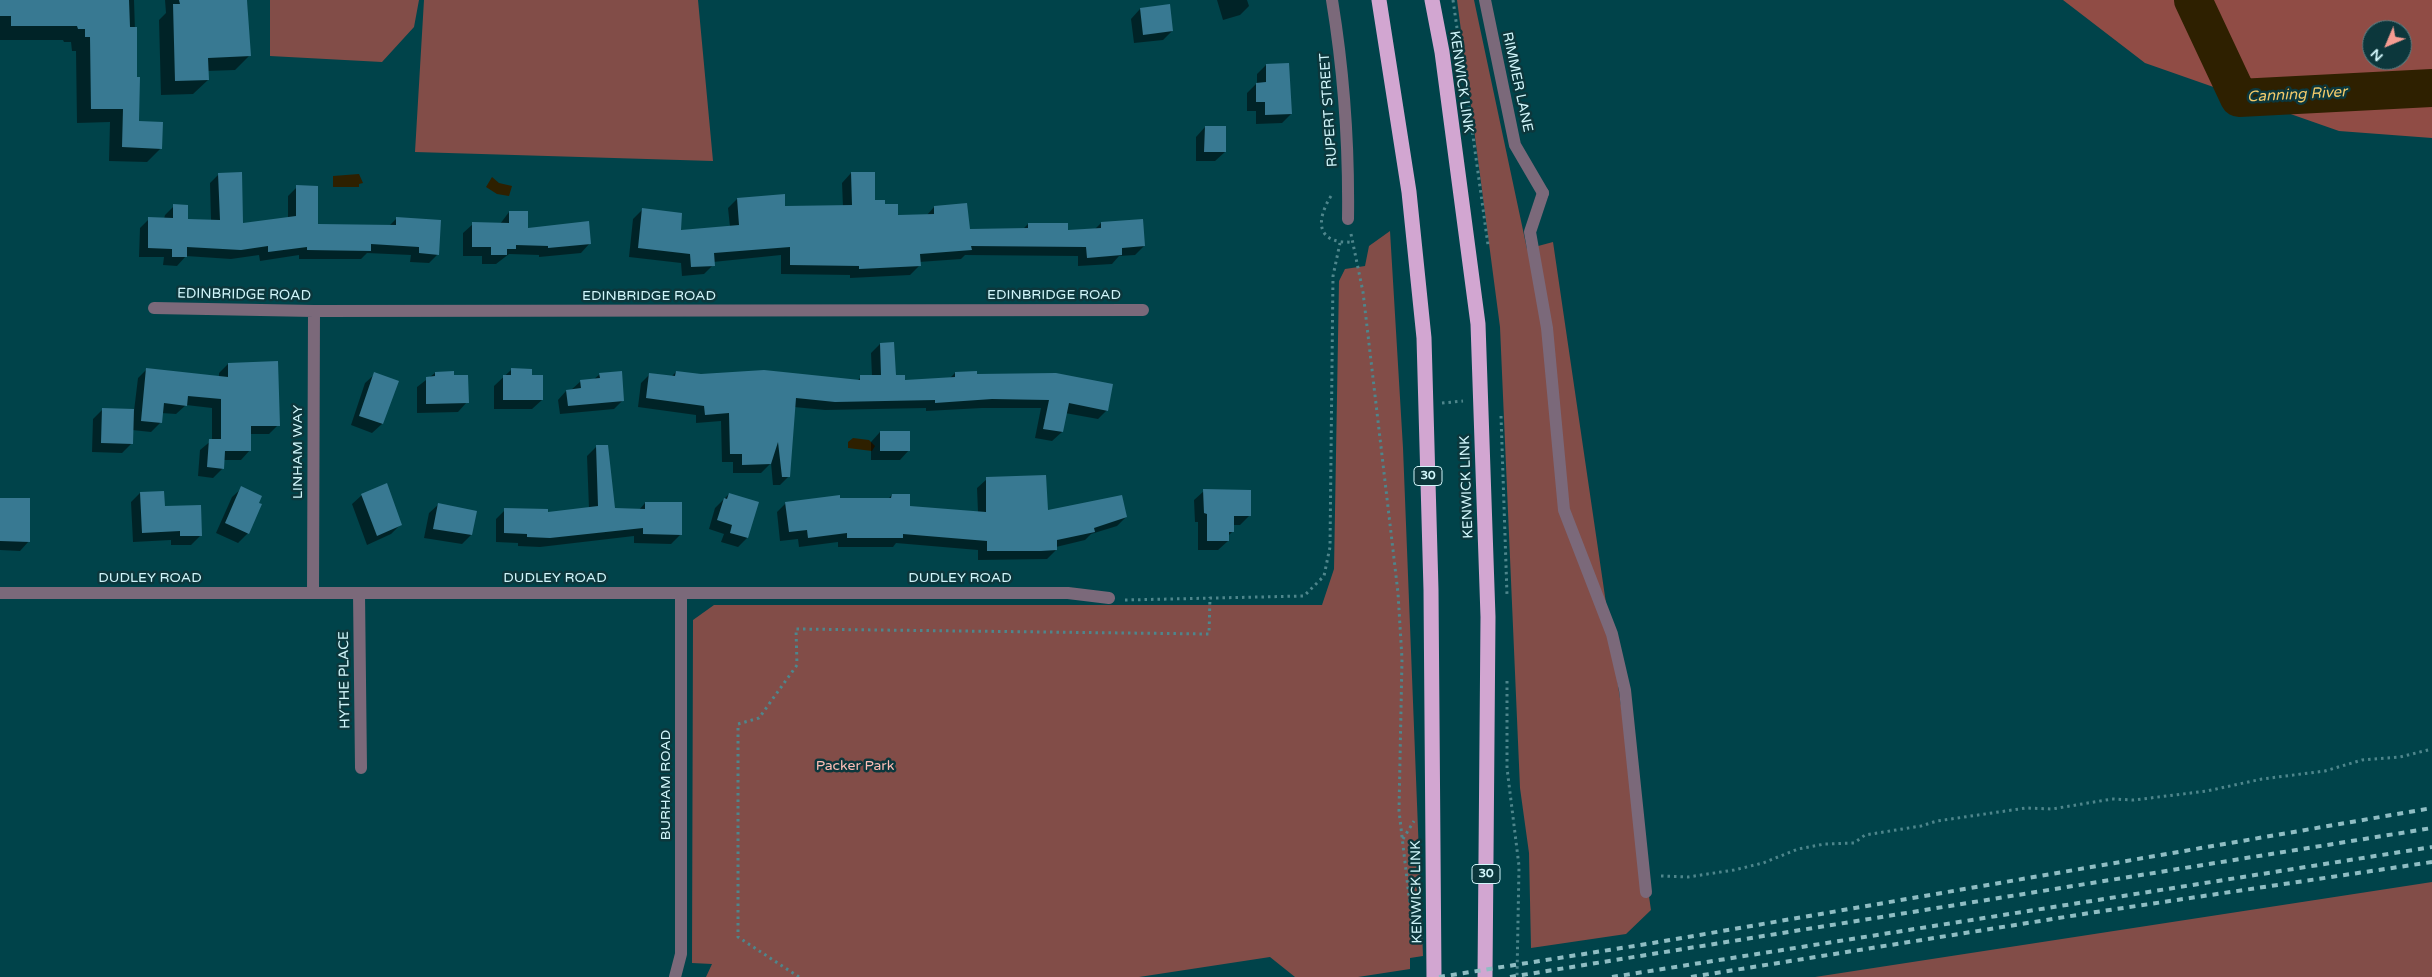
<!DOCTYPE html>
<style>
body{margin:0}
#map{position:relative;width:2432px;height:977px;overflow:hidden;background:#00434a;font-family:"Varela Round",sans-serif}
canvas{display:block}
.north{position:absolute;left:2362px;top:20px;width:50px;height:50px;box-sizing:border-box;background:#0c373c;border:1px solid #5b8388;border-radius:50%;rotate:225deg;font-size:14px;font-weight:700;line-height:20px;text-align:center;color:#d1f6fb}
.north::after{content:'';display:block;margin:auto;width:18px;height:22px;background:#f59c92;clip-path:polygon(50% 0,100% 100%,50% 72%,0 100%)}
</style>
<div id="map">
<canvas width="2432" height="977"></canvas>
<div class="north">N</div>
</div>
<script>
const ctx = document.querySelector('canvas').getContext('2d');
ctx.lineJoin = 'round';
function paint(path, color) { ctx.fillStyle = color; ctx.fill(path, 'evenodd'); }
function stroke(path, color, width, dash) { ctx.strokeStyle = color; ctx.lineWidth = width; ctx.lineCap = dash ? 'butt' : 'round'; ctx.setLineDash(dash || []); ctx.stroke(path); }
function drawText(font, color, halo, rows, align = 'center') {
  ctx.font = font + ' "Varela Round",sans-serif'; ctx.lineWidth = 5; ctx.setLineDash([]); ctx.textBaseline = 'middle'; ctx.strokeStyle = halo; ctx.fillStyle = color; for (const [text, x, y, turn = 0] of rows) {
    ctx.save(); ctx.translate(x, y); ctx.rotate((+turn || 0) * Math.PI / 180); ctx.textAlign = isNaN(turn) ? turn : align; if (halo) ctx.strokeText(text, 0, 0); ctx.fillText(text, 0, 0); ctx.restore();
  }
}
const green = new Path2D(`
 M270 0H419L414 27 382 62 270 56Z
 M424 0H698L713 161 415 152Z
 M1457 0H1474L1527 249 1553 242 1651 910 1626 934 1531 948 1529 853 1520 788 1500 327Z
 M1390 231 1403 448 1423 956 1410 958V969L1358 977H1295L1270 957 1139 977H706L712 964 692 963 693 620 714 605H1322L1334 569 1339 281 1345 269 1365 266 1369 246Z
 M2432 882V977H1814H1815Z`);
const forest = new Path2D(`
 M2063 0H2432V138L2339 131 2145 63ZM2372 30H2402V60H2372Z`);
const water = new Path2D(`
 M359 174 363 183 359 184V187H333V176Z
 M492 177 499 183 512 186 509 196 497 194 486 187Z
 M853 438 869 440 875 446 872 451 848 448V442Z`);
const shadow = new Path2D(`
 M0 0H134L138 122 161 148 147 162 109 161 110 122 77 123 76 51H72L71 42H64L63 40H0Z
 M165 0H247L249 56 235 70 207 71 208 80 193 94 161 95 159 20 166 13Z
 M1217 0H1247L1249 6 1240 15 1223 20Z
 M1169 6 1172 31 1163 40 1134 43 1131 19 1140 9Z
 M1266 65 1291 114 1282 123 1256 124V111H1247V93L1257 83V74Z
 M1205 127 1225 152 1215 161H1196V137Z
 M851 173 874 202 884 206 897 216 927 215 934 207 968 230 1023 229 1028 224 1066 231 1095 229 1101 223 1144 246 1135 255 1119 256 1112 264 1078 266V256L965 255 961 259 919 262V266L910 275 850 278V275L781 274V255L713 262V265L704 274 682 276 681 263 629 257 633 219 642 210 680 231 730 227 728 208 737 199 784 207H843L842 183Z
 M219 174 242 224 288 218V196L297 187 317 226H389L397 218 438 254 429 263 410 262 411 255 367 253 361 259H299V255L260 261 259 255 231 259 186 256 177 266 163 265 164 257H139L140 228 149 219H164L165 215 174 206 187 220H211L210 183Z
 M509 212 527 229 590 243 581 253 539 257V255L509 254 496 264H482V256H463V233L473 224H500Z
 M880 344 895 377 904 381 950 378 955 373 976 375 1107 410 1098 419 1065 413 1062 432 1052 441 1035 438 1041 408H982L926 411V408L825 410 794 407 789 476 780 485H773L771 463 761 473H733V462H722L721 421 696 423V415L638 407 641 383 650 374 671 377 676 372 701 375 857 381 861 377 872 376 871 353Z
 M228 364 278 425 269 434H250V450L241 460H223V468L213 478 198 476 200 450 212 440V408L186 405 176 414 161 413 160 423 151 432 132 430 131 444 122 453 92 452 93 419 103 409 134 411 138 378 147 369 219 377V373Z
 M511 370 530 376 542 400 532 409H494V386Z
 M435 373 453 377 467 402 458 412 417 413V387Z
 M375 374 397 382 382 424 372 433 351 425 365 383Z
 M600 374 623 400 614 409 560 414 558 400 566 391 571 390 581 381 593 380Z
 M880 432 909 450 900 460H871V442Z
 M596 447 614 509 639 510 645 503 680 535 671 544 634 543V536L540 547 518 546V543L496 542V519L505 510 547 513 589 509 587 456Z
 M987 479 1047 511 1126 517 1117 526 1091 534 1085 540 1056 547V550L1047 559 978 560V550L896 543 893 547H838V542L799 547 798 539 780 541 777 512 786 503 888 499 892 495 909 507 978 512 977 488Z
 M242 488 248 533 238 543 216 533 232 497Z
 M1204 491 1250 515 1240 525H1233V531L1228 536V541L1218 550H1198V522H1195L1194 500Z
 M140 493 164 507 201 535 191 545H171V540L133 542 131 502Z
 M729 494 747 538 738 547 721 542 724 534 709 529 715 508Z
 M362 495 400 525 391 534 367 545 352 504Z
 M0 499 29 541 20 551 0 550Z
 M439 504 471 535 462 544 424 538 429 513Z`);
const river = new Path2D(`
 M2193 0 2239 98 2432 88`);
const building = new Path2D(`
 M0 0H129L130 27H137V77H140L139 121 163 122 162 149 122 147 123 109H91L90 37H85V29H78L77 26H11V16H0Z
 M179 0H247L251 56 208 58 209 80 175 81 173 4H180Z
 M1170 4 1173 31 1143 35 1140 8Z
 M1289 63 1292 114 1265 115V102H1256V83L1266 82V64Z
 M1205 126H1226V152H1204Z
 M242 172 243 223 296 216V185L318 186V224L396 225V217L441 220 439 255 419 253V247L371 244V251L307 250V247L268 252V246L241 250 187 247V257H172V249L148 248V217L173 218V204L188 205V219L220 220 218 173Z
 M851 172H875V200H885V204H898V215L934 214V206L967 203 970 229 1028 228V223H1068V230L1101 228V222L1143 219 1145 246 1122 248V255L1087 258 1086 247 971 246 972 250 920 254 921 266 859 269V266L790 265V247L714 253 715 266 691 267 690 254 638 248 642 208 682 213 681 230 739 225 737 198 785 194V206L852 205Z
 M509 211H528V228L589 221 591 244 548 248V246L516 245V249H507V255H491V247H472V222L509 223Z
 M894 342 896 375H905V380L955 377V372L977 371V374L1056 373 1113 384 1108 411 1069 403 1063 432 1043 429 1049 400 992 399 935 403V400L835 402 796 398 790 477H782L778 442 771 464 742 465V454H730L729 413 705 415 704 406 646 398 649 373 675 376 676 371 701 374 764 370 860 380V375H881L880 343Z
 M278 361 280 426H251V451H225L224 469 207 467 209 439H221V399L188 396 187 406 164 403 162 423 141 421 146 368 228 377V363Z
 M511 368 532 369V375H543V400H503V375H511Z
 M454 371V375H468L469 403 426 404V377L435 376V372Z
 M622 371 624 401 568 406 566 390 581 388 580 380 600 378 599 373Z
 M374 372 399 381 383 424 359 416Z
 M102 408 134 409 133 444 101 443Z
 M880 431H910V451H880Z
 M596 445H608L615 508 645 509V502H682V535L643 534V528L550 538 527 537V534L504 533V508L548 509V512L598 506Z
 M1046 475 1048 510 1122 495 1127 517 1094 528 1095 532 1057 540V550L1041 551H987V541L903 534V538H847V533L808 538 807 530 789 532 785 502 840 495V498H891L892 494H910V506L986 512V477Z
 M387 483 402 525 377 536 361 494Z
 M241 486 262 496 259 503 262 504 249 534 225 523Z
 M1203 489 1251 490V516H1234V532H1229V541H1207V514L1204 513Z
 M164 491 165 506 201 505 202 536H180V531L142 533 140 492Z
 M729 493 759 502 748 538 730 533 732 525 717 520 724 498 727 499Z
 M0 498H30V542L0 541Z
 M438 503 477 511 472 535 433 529Z`);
const path = new Path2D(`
 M1453 0 1457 28
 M1468 100 1488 245
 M1331 196C1315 222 1317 244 1353 242
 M1351 234 1363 292 1398 593 1402 659 1399 811 1414 939
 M1442 403 1463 401
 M1501 416 1507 595
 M1125 600 1304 596 1324 576 1330 547 1333 276 1340 243
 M1507 681V768L1519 866 1517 977
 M1403 839 1414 821
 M1661 876 1688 877 1734 870 1763 863 1798 849 1825 844 1854 843 1865 835 1921 826 1937 821 2026 808 2052 809 2112 799 2134 800 2207 791 2262 779 2325 771 2362 760 2400 757 2432 749
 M799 977 738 937V724L759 718 797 665 796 629 1209 634 1210 597`);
const lane = new Path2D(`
 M1543 193 1530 232 1547 328 1564 510 1612 634 1625 690 1646 892`);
const street = new Path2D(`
 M1332 0C1344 73 1349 145 1348 219
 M1485 0 1515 145 1543 193
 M154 308 314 311 1143 310
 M0 593H1068L1109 598
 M313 593 314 311
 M359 593 361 768
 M675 977 681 954V593`);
const highway = new Path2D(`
 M1379 0 1409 192 1424 338 1431 590 1434 977
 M1432 0 1442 52 1478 324 1488 617 1485 977`);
const rail = new Path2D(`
 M1439 977 1653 943 2432 808
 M1510 977 2432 828
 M1612 977 2432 847
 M1691 977 2096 912 2432 862`);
const shields = [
 [1428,476,28],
 [1486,874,28]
];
const shieldNames = [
 ["30",1428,476],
 ["30",1486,874]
];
const streetNames = [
 ["KENWICK LINK",1461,82,82],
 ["RIMMER LANE",1517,82,78],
 ["RUPERT STREET",1329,110,-94],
 ["EDINBRIDGE ROAD",244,295,1],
 ["EDINBRIDGE ROAD",1054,295],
 ["EDINBRIDGE ROAD",649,296],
 ["LINHAM WAY",298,452,-90],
 ["KENWICK LINK",1467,487,-92],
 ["DUDLEY ROAD",150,578],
 ["DUDLEY ROAD",555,578],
 ["DUDLEY ROAD",960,578],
 ["HYTHE PLACE",345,680,-91],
 ["BURHAM ROAD",666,785,-90],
 ["KENWICK LINK",1417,892,-91]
];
const parkNames = [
 ["Packer Park",855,766]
];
const waterNames = [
 ["Canning River",2297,95,-3]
];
paint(green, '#824d48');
paint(forest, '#904c45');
paint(water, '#2e2000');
paint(shadow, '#0007');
stroke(river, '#2e2000', 38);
paint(building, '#387992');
stroke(path, '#4e868c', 3, [2.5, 4]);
stroke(lane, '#7b697a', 12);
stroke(street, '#7b697a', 12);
stroke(highway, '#d2a6d1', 15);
stroke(rail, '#8fbdc3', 4, [6, 6]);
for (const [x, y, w] of shields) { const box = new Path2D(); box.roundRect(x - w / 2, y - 9.5, w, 19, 4); ctx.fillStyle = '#0c373c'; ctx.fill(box); stroke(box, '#d1f6fb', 1); }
drawText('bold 12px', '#d1f6fb', null, shieldNames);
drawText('14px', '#d1f6fb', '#0c373c', streetNames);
drawText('14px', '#fdbeb6', '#0c373c', parkNames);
drawText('italic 15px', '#f2ca6a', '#0c373c', waterNames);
</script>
